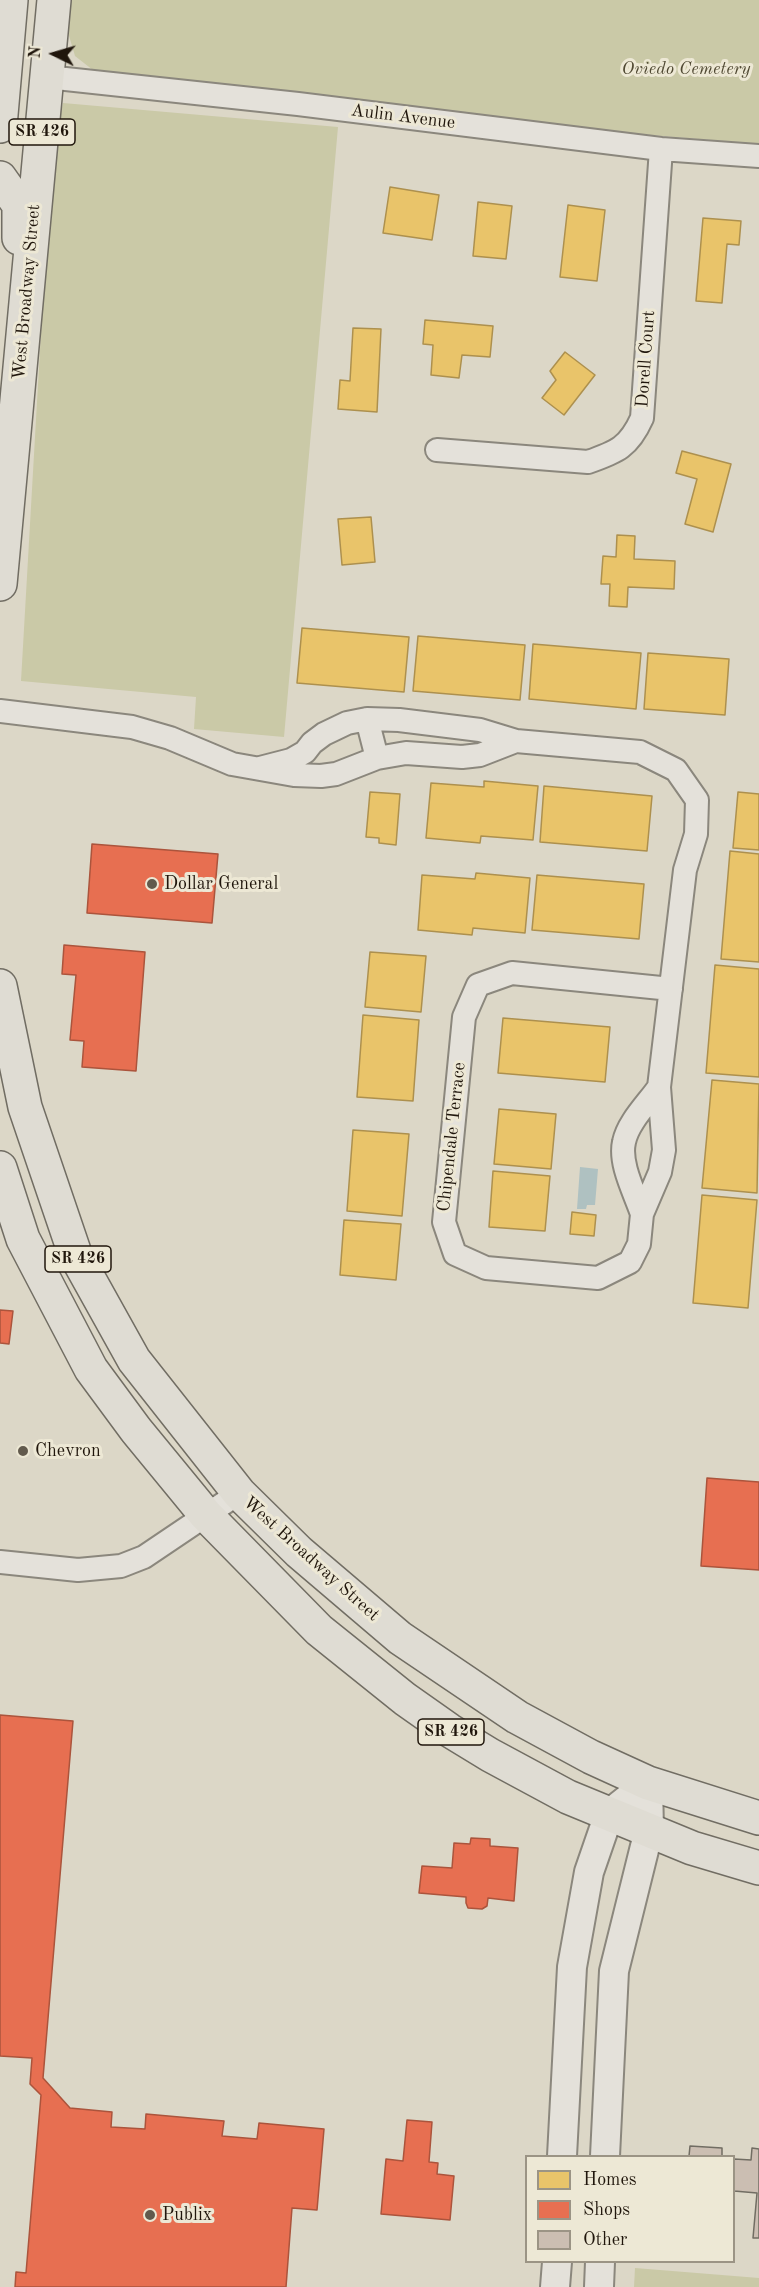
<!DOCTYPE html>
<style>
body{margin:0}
#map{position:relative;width:759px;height:2287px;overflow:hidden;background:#dcd7c7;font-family:"Old Standard TT",serif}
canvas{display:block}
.legend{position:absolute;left:525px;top:2155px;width:210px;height:108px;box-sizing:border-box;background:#ede8d5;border:2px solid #9b9485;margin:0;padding:8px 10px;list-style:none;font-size:18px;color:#20160c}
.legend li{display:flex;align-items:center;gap:12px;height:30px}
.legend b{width:30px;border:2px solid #9b9485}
.north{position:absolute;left:24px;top:24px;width:60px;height:60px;-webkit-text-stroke:4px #ede8d5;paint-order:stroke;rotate:275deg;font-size:16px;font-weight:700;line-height:24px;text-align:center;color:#20160c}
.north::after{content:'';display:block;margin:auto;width:21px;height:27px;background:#20160c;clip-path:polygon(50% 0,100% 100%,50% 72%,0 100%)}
</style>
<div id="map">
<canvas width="759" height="2287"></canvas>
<ul class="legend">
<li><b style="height:16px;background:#e9c46a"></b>Homes</li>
<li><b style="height:16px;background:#e76f51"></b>Shops</li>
<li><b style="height:16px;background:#cbbeb2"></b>Other</li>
</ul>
<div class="north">N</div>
</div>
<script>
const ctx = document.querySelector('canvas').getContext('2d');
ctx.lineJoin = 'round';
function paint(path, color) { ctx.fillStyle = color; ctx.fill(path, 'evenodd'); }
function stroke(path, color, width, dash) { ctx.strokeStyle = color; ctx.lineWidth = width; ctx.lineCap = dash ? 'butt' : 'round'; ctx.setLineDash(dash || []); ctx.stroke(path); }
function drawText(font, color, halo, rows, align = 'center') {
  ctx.font = font + ' "Old Standard TT",serif'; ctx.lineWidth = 6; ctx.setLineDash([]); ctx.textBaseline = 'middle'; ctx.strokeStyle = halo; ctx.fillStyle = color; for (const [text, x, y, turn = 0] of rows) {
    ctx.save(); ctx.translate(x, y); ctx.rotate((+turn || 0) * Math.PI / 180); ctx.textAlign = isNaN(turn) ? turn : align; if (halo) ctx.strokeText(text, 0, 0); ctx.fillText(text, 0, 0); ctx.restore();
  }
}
const green = new Path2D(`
 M70 0H759V144L650 135 98 74 75 56 67 29Z
 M63 103 338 127 284 737 194 729 196 697 21 681 51 158Z
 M635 2268 759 2278V2287H634Z`);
const water = new Path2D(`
 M580 1167 598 1169 595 1205H587L586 1209H577Z`);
const homes = new Path2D(`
 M390 187 439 195 432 240 383 233Z
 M478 202 512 206 506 259 473 256Z
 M568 205 605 210 597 281 560 277Z
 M703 218 741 221 739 245 727 244 722 303 696 301Z
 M425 320 493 326 490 357 462 355 459 378 431 375 433 345 423 344Z
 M353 328 381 329 377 412 338 409 340 380 350 381Z
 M565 352 595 375 564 415 542 398 556 380 550 371Z
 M682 451 731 464 713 532 685 524 697 479 676 473Z
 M371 517 375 562 342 565 338 519Z
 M617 535 635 536 634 559 675 561 674 589 628 587 627 607 609 606 610 584H601L603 556 616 557Z
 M302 628 409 637 404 692 297 683Z
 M418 636 525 645 520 700 413 691Z
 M533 644 641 653 636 709 529 699Z
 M648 653 729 659 725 715 644 709Z
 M484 781 538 786 533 840 481 836 480 843 426 838 431 783 484 787Z
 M544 786 652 796 647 851 540 842Z
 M370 792 400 794 396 845 379 843V838L366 837Z
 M738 792 759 794V850L733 848Z
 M730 851 759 854V962L721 959Z
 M476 873 530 878 525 933 473 928 472 935 418 930 422 875 475 879Z
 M537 875 644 884 639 939 532 930Z
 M370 952 426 956 421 1012 365 1007Z
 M715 965 759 969V1077L706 1073Z
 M363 1015 419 1020 413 1101 357 1097Z
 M503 1018 610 1027 605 1082 498 1073Z
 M712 1080 759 1084 757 1193 702 1188Z
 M499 1109 556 1114 551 1169 494 1164Z
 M353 1130 409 1134 402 1216 347 1211Z
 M493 1171 550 1176 545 1231 489 1227Z
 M702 1195 757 1200 748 1308 693 1303Z
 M572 1212 596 1215 594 1236 570 1234Z
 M344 1220 401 1224 396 1280 340 1275Z`);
const shops = new Path2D(`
 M92 844 218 854 212 923 87 913Z
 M64 945 145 952 136 1071 82 1067 84 1041 70 1040 76 975 62 974Z
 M0 1310 13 1311 9 1344 0 1343Z
 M707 1478 759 1482V1570L701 1566Z
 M0 1715 73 1721 43 2078 70 2108 112 2112 111 2127 145 2129 146 2114 224 2121 222 2136 257 2139 259 2123 324 2129 317 2210 292 2208 286 2287H15L16 2272 26 2273 41 2095 30 2084 32 2058 0 2056Z
 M471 1838 490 1839V1846L518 1848 514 1901 488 1898 487 1906 482 1909 468 1908 466 1903V1897L419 1893 422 1866 452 1868 454 1843 470 1844Z
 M407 2120 432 2122 429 2162 438 2163 437 2174 454 2176 450 2220 381 2214 386 2159 403 2161Z`);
const building = new Path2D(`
 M690 2146 722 2148V2156H689Z
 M752 2148 759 2149V2238H753L757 2193 734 2191V2159L751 2160Z`);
const minor = new Path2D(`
 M47 77 298 104 661 149 759 156
 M437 450 588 462C617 452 629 447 642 418L661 149
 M0 711 132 727 170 738 232 764 294 775 321 776 336 774 377 758 406 753 462 757 480 755 516 741
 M367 719 377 758
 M260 768 291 760 305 752 312 743 324 734 347 723 367 719 399 720 480 730 516 741 640 752 676 770 697 800 696 834 685 870 659 1087 664 1150 660 1172 642 1214 639 1244 630 1262 598 1278 486 1268 455 1254 444 1222 464 1017 478 985 512 973 671 989
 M642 1214C635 1193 619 1164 624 1142 628 1122 648 1103 659 1087
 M0 1562 78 1570 121 1566 144 1557 239 1493`);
const tertiary = new Path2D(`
 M562 2156 572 1967 589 1872 609 1814 648 1783
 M605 2156 614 1971 649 1830 648 1783
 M555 2287 557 2262
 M599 2287 600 2262`);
const primary = new Path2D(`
 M0 126 11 0
 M0 178 19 205V238
 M0 584 54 0
 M0 986 25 1107 75 1254 134 1360 239 1493 299 1552 400 1638 517 1717 591 1757 648 1783 759 1818
 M0 1168 23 1239 91 1369 136 1430 205 1514 319 1630 405 1699 449 1730 490 1755 568 1797 692 1848 759 1868`);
const markers = [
 [152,884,6,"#625a4d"],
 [23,1451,6,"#625a4d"],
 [150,2215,6,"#625a4d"]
];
const shields = [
 [42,132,66],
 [78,1259,66],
 [451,1732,66]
];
const shieldNames = [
 ["SR 426",42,132],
 ["SR 426",78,1259],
 ["SR 426",451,1732]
];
const parkNames = [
 ["Oviedo Cemetery",686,69]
];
const streetNames = [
 ["Aulin Avenue",403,117,7],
 ["West Broadway Street",27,292,-85],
 ["Dorell Court",646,359,-86],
 ["Chipendale Terrace",452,1137,-84],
 ["West Broadway Street",311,1559,42]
];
const poiNames = [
 ["Dollar General",164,884],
 ["Chevron",35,1451],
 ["Publix",162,2215]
];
paint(green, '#cac9a7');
paint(water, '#afc1c1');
paint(homes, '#e9c46a');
stroke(homes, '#ad904e', 1.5);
paint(shops, '#e76f51');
stroke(shops, '#ab543c', 1.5);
paint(building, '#cbbeb2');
stroke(building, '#716d63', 1.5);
stroke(minor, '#8b877d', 26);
stroke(tertiary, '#8b877d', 32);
stroke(primary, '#716d63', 36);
stroke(minor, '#e4e1da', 22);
stroke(tertiary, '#e4e1da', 28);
stroke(primary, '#dfdcd3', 33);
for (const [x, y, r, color] of markers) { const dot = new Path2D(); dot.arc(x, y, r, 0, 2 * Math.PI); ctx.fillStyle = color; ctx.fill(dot); stroke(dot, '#ede8d5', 2); }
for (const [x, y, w] of shields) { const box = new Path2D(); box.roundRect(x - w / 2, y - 13, w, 26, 4.5); ctx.fillStyle = '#ede8d5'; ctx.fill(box); stroke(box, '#20160c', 1.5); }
drawText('bold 16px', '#20160c', null, shieldNames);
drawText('italic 18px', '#4f4832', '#ede8d5', parkNames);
drawText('18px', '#20160c', '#ede8d5', streetNames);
drawText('18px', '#20160c', '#ede8d5', poiNames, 'left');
</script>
